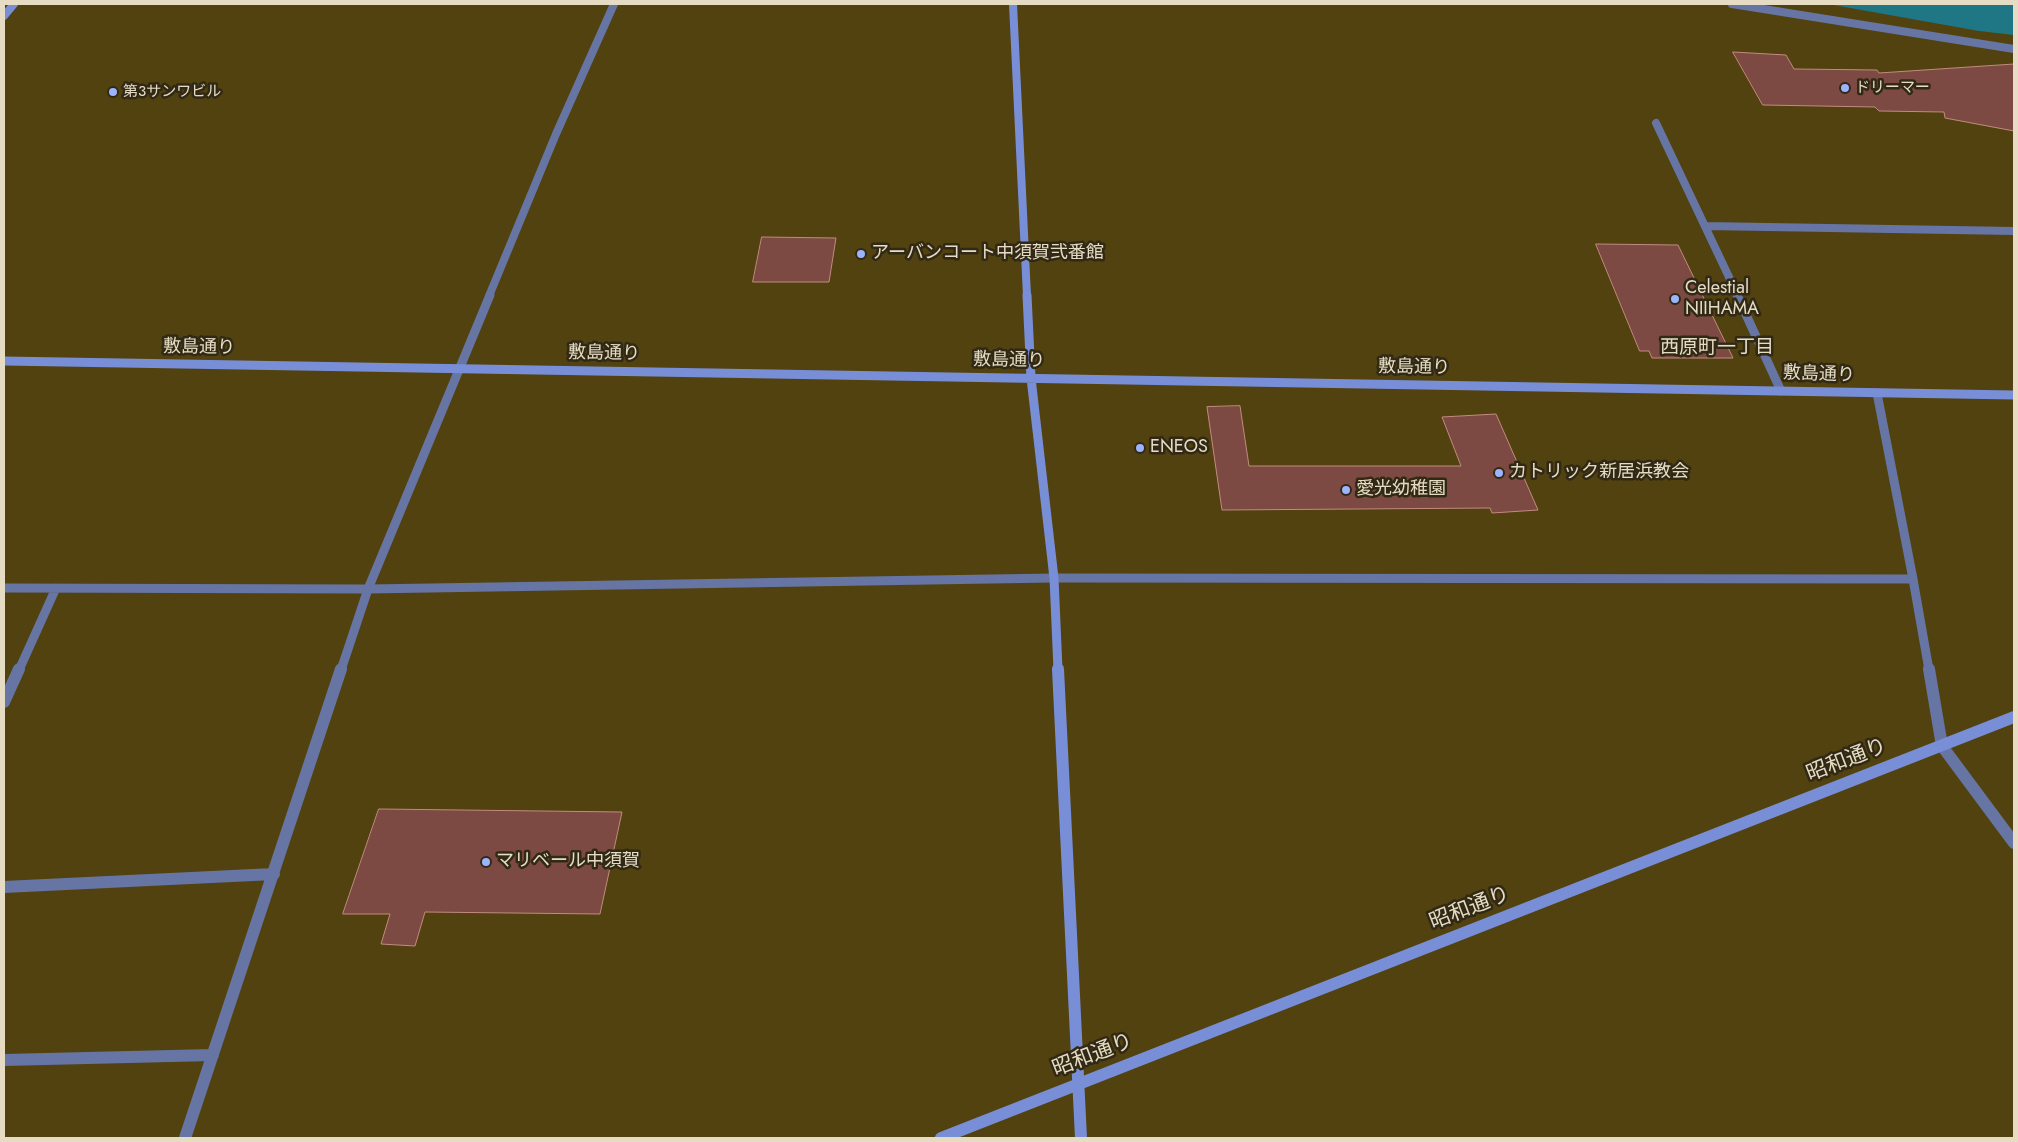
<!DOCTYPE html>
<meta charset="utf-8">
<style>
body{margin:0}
#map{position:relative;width:2018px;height:1142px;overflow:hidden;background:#52420f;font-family:Jost,sans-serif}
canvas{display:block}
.frame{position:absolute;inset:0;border:5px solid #e5dcc3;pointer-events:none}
</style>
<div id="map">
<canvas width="2018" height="1142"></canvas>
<div class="frame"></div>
</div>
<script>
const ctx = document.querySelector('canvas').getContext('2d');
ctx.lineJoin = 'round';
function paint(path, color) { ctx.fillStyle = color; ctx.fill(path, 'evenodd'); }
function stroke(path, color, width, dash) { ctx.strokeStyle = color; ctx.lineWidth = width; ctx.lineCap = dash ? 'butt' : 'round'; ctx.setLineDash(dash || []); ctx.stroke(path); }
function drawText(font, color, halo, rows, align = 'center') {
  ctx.font = font + ' Jost,"Noto Sans JP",sans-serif'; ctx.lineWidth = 5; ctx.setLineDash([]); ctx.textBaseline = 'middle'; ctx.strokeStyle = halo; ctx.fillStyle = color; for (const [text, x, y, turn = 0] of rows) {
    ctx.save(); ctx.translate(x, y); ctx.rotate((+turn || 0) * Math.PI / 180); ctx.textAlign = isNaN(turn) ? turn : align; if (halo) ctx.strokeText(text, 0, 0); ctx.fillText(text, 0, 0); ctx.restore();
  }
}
const water = new Path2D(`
 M1828 4H2014V35L1979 31Z`);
const building = new Path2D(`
 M1733 52 1786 55 1794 69 1877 70 1879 73 2014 64V131L1945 118 1944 112 1879 111 1875 107 1763 105Z
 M762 237 836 238 829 282H753Z
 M1596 244 1678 245 1733 358H1652L1649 351H1640Z
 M1240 406 1249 466H1461L1442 417 1496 414 1538 510 1492 513 1490 508 1222 510 1207 407Z
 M379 809 622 812 600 914 425 912 415 946 381 944 390 914H343Z`);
const streetFar2 = new Path2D(`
 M1732 4 2014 49
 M1656 123 1738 296
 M1706 226 2014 231
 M489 296 556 134 614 4`);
const streetFar1 = new Path2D(`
 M1737 295 1781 391
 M1913 579 1929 670
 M4 588 368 589 1054 578 1913 579 1877 393
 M19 670 56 588
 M341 670 368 589 490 295`);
const street = new Path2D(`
 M1929 669 1942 746 2014 843
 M4 702 19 669
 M4 887 274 874
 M4 1060 213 1055
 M185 1138 341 669`);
const secondaryFar2 = new Path2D(`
 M1013 4 1027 296
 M4 16 14 4`);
const secondaryFar1 = new Path2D(`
 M1027 295 1031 378 1054 578 1058 670
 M4 361 2014 395`);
const secondary = new Path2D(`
 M1058 669 1081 1138
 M941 1138 2014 717`);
const markers = [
 [1845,88,5,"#9cb4fd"],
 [113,92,5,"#9cb4fd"],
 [861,254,5,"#9cb4fd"],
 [1675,299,5,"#9cb4fd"],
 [1140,448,5,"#9cb4fd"],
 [1499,473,5,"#9cb4fd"],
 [1346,490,5,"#9cb4fd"],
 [486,862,5,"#9cb4fd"]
];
const farPoinames = [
 ["ドリーマー",1855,88],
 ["第3サンワビル",123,92]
];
const poiNames = [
 ["アーバンコート中須賀弐番館",871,254],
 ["Celestial",1685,289],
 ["NIIHAMA",1685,310],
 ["ENEOS",1150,448],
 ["カトリック新居浜教会",1509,473],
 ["愛光幼稚園",1356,490],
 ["マリベール中須賀",496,862]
];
const streetNames = [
 ["敷島通り",199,348,1],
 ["敷島通り",604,354,1],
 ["敷島通り",1009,361,1],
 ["敷島通り",1414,368,1],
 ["敷島通り",1819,375,2]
];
const neighbourhoodNames = [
 ["西原町一丁目",1717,348]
];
const nearStreetnames = [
 ["昭和通り",1847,761,-21],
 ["昭和通り",1470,909,-21],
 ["昭和通り",1093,1056,-21]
];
paint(water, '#1f7785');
paint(building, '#7c4a42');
stroke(building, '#c28b81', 1);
stroke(streetFar2, '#6675a3', 8);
stroke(streetFar1, '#6675a3', 9);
stroke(street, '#6675a3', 12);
stroke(secondaryFar2, '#788fd7', 8);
stroke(secondaryFar1, '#788fd7', 9);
stroke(secondary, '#788fd7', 12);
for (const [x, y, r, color] of markers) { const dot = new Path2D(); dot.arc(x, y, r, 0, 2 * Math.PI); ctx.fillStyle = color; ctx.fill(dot); stroke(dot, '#312915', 2); }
drawText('15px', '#e5dcc3', '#312915', farPoinames, 'left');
drawText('18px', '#e5dcc3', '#312915', poiNames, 'left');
drawText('18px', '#e5dcc3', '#312915', streetNames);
drawText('19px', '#e5dcc3', '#312915', neighbourhoodNames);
drawText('21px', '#e5dcc3', '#312915', nearStreetnames);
</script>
